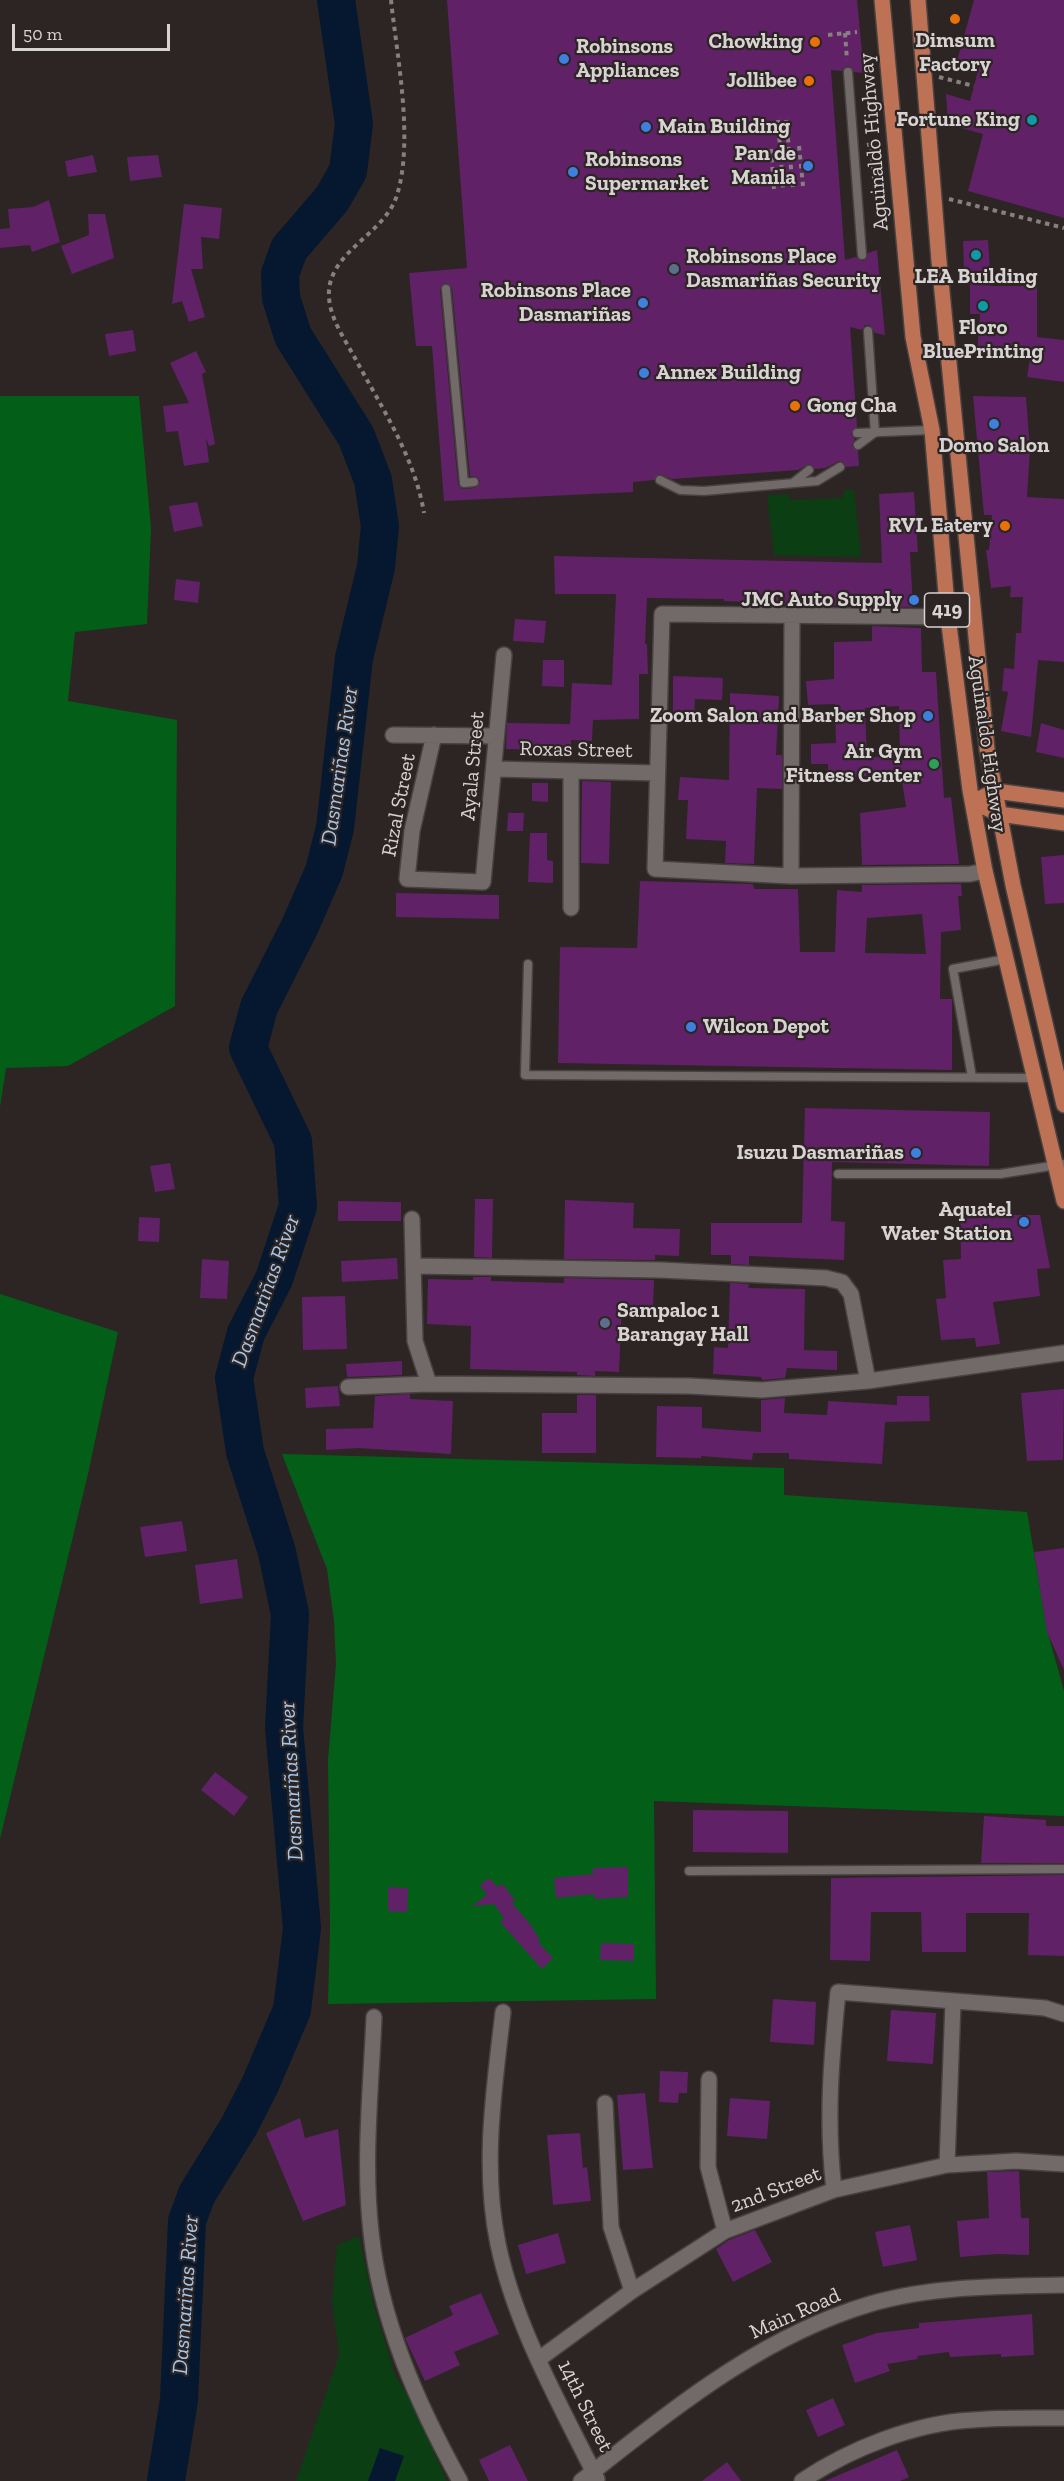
<!DOCTYPE html>
<meta charset="utf-8">
<style>
body{margin:0}
#map{position:relative;width:1064px;height:2481px;overflow:hidden;background:#2c2523;font-family:"Zilla Slab",serif}
canvas{display:block}
.scale{position:absolute;left:12px;top:24px;width:158px;height:27px;box-sizing:border-box;border:3px solid #d7d3d2;border-top:0;padding-left:8px;font-size:18px;line-height:21px;white-space:nowrap;color:#d7d3d2;-webkit-text-stroke:4px #2c2523;paint-order:stroke}
</style>
<div id="map">
<canvas width="1064" height="2481"></canvas>
<div class="scale">50 m</div>
</div>
<script>
const ctx = document.querySelector('canvas').getContext('2d');
ctx.lineJoin = 'round';
function paint(path, color) { ctx.fillStyle = color; ctx.fill(path, 'evenodd'); }
function stroke(path, color, width, dash) { ctx.strokeStyle = color; ctx.lineWidth = width; ctx.lineCap = dash ? 'butt' : 'round'; ctx.setLineDash(dash || []); ctx.stroke(path); }
function drawText(font, color, halo, rows, align = 'center') {
  ctx.font = font + ' "Zilla Slab",serif'; ctx.lineWidth = 4.5; ctx.setLineDash([]); ctx.textBaseline = 'middle'; ctx.strokeStyle = halo; ctx.fillStyle = color; for (const [text, x, y, turn = 0] of rows) {
    ctx.save(); ctx.translate(x, y); ctx.rotate((+turn || 0) * Math.PI / 180); ctx.textAlign = isNaN(turn) ? turn : align; if (halo) ctx.strokeText(text, 0, 0); ctx.fillText(text, 0, 0); ctx.restore();
  }
}
const green = new Path2D(`
 M844 490H854L861 557 774 555 767 495 789 494V500L843 498Z
 M359 2236 374 2306 395 2375 410 2399 447 2481H296L339 2355 332 2301 337 2245Z`);
const forest = new Path2D(`
 M0 396H139L151 528 147 624 75 632 68 701 177 720 175 1006 68 1066 6 1068 0 1107Z
 M0 1294 118 1332 88 1474 0 1839Z
 M282 1454 784 1468V1495L1027 1512 1047 1630 1064 1691V1816L654 1801 656 1999 328 2004 330 1928 328 1760 336 1664 334 1621 327 1569Z`);
const water = new Path2D(`
 M380 2448 404 2456 395 2481H368Z`);
const river = new Path2D(`
 M166 2481 179 2400 187 2221 197 2194 239 2126 260 2085 292 2010 302 1928 284 1728 290 1614 277 1552 245 1452 234 1378 246 1333 274 1279 298 1206 293 1141 248 1048 259 1007 300 926 324 871 335 828 354 658 376 567 380 526 373 480 356 436 293 336 281 298 280 274 289 249 332 199 348 171 354 124 336 0`);
const building = new Path2D(`
 M447 0H857L864 73 854 72 848 66 842 71 831 70 845 260 856 257 863 261 868 253 877 250 885 335 875 333 870 325H865L862 330 850 327 857 427 851 434 855 439 852 446 858 451 859 466 846 467 839 461 825 468 815 469 809 464 798 470 672 479 659 474 654 480 633 482V492L444 501 432 346H416L409 273 467 268ZM445 283 452 288 470 476 477 477 480 481 475 488 462 489 458 484 440 290Z
 M974 0H1064V218L968 191 983 134 948 124 946 94 970 101 979 67 957 61Z
 M93 155 97 172 68 177 65 161Z
 M158 155 162 177 130 181 127 157Z
 M49 200 60 242 32 252 30 245 0 248V229L10 228 8 209 33 207Z
 M184 204 222 208 219 239 201 237 203 269H191L205 317 189 322 182 301 172 304Z
 M88 214H105L114 258 72 274 61 246 89 235Z
 M988 240 991 286H1037V337L1064 340V382L1027 377 1030 358 977 353 980 314H970V269H964L963 241Z
 M133 330 136 351 109 356 105 334Z
 M196 351 206 372 202 374 215 444 209 446 206 438 209 462 184 466 178 431 166 432 163 406 189 403 170 363Z
 M973 396 1026 397 1030 449 1027 497 1064 499V662L1038 660 1031 737 1001 731 1008 692 1002 691 1004 668 1014 669 1016 633H1021L1023 597H1010L1011 586 991 588 986 550H989L992 515H984Z
 M914 492 918 552H910L913 607 763 605V603L724 601V599L647 598 645 644H647L648 674H639V719L593 720 592 741 571 740V751L506 749 507 723 570 724 572 683 612 685 616 594H555L554 556 882 563 879 494Z
 M197 502 203 526 174 532 169 506Z
 M176 579 200 582 198 603 174 600Z
 M515 619 546 621 544 643 513 641Z
 M872 626 921 628 922 672H936L944 798 951 797 959 864 862 865 860 813 906 807 901 774 828 778V764H811V744L836 743 835 704 808 705 806 681 834 679V642L872 641ZM899 706 900 754 867 758 865 708Z
 M543 660H564V687L542 686Z
 M673 676 723 678 722 700 695 699 694 723 673 722Z
 M730 693 779 696 776 755H782V789L757 788 754 864 725 863 726 841 686 839 688 800H678L680 777 729 780Z
 M1041 723 1064 730V758L1036 752Z
 M582 781 611 782 609 864 581 863Z
 M532 783H548V802L532 801Z
 M508 813H524L523 831H507Z
 M530 833H547V860L553 861V883L528 882Z
 M1064 855V903L1045 904 1041 857Z
 M640 881 753 884 754 889H798L800 952H835L837 890 862 892V885L961 884 962 896H958L961 930 941 932 940 999H952V1070L558 1063 560 947 637 948ZM922 914 926 954 865 953 867 918Z
 M396 893 499 895V919L396 917Z
 M805 1108 990 1112 989 1166 832 1162 831 1221 845 1222 844 1260 749 1256V1265L731 1264V1255H711V1223H802Z
 M170 1163 175 1189 155 1192 150 1166Z
 M475 1199H493L492 1258 474 1257Z
 M565 1200 634 1203 633 1228 680 1229 679 1256 655 1255V1260L564 1259Z
 M338 1201 401 1202V1221H338Z
 M960 1215H1040L1050 1268 1037 1269 1040 1296 993 1302 1000 1344 976 1347 975 1338 941 1340 936 1299 946 1298 943 1260 961 1259Z
 M139 1217 160 1218 159 1242 138 1241Z
 M397 1258 398 1279 342 1282 341 1261Z
 M202 1259 229 1261 227 1299 200 1298Z
 M473 1277H491V1281L564 1283V1278L654 1280 653 1306 622 1305 619 1372 595 1371V1376L577 1375V1372L470 1369 471 1326 427 1324 428 1279 473 1280Z
 M730 1283 749 1284 748 1288 805 1289 804 1350 837 1351V1370L787 1368 785 1378 762 1380 761 1377 713 1374 714 1347 728 1348Z
 M345 1296 347 1349 303 1350 302 1297Z
 M402 1361V1375L347 1377 346 1364Z
 M338 1386 340 1406 306 1408 305 1388Z
 M1064 1389 1063 1460 1027 1461 1021 1393Z
 M410 1394V1399L453 1401 451 1454 358 1448 326 1450V1429L373 1428 375 1396Z
 M577 1395H596V1453H542V1413H577Z
 M897 1396H929L930 1421 885 1422 882 1464 789 1459V1453H753L752 1460 701 1456V1458L656 1457 657 1406 702 1407V1428L761 1432V1400L785 1398 784 1413 827 1415 828 1401 897 1405Z
 M182 1521 187 1551 145 1557 140 1527Z
 M1064 1548V1670L1047 1632 1034 1552Z
 M237 1559 243 1598 200 1604 195 1565Z
 M215 1772 248 1797 234 1816 201 1790Z
 M693 1810 788 1811V1853L693 1852Z
 M984 1816 1046 1820V1826H1064V1863H981Z
 M628 1867V1897L594 1899V1894L556 1898 554 1878 593 1874V1868Z
 M1064 1875V1956L1028 1955 1029 1913H966V1952H922L921 1912H871L870 1961 830 1960 831 1878Z
 M489 1878 498 1887 503 1884 516 1902H511L530 1924 540 1940 538 1942 553 1958 542 1969 500 1922 504 1918 494 1904 472 1906 487 1895 480 1885Z
 M388 1887 408 1888 407 1912 388 1911Z
 M601 1943 634 1944V1961L600 1960Z
 M773 1999 816 2002 814 2045 770 2042Z
 M891 2010 936 2013 933 2064 887 2061Z
 M660 2071 688 2072 687 2093H679L678 2103 659 2102Z
 M645 2093 653 2168 623 2170 617 2095Z
 M730 2098 770 2101 767 2139 727 2136Z
 M300 2118 305 2138 338 2129 346 2205 303 2221 266 2133Z
 M580 2133 583 2168 587 2167 591 2201 553 2205 547 2135Z
 M1019 2171 1021 2218H1029V2255L997 2254 960 2257 957 2221 989 2218 987 2172Z
 M910 2225 917 2260 883 2267 875 2232Z
 M755 2230 772 2262 733 2282 716 2249 729 2240Z
 M558 2233 566 2263 526 2274 518 2245Z
 M481 2293 499 2334 454 2352 460 2365 425 2381 405 2338 453 2315 449 2306Z
 M1032 2314 1034 2355 1001 2357V2354L950 2357 949 2352 917 2356 918 2359 887 2364 890 2371 855 2383 842 2345 877 2333 919 2328V2323Z
 M833 2398 845 2425 818 2437 806 2410Z
 M510 2445 528 2481H489L479 2460Z
 M897 2450 909 2477 900 2481H825Z
 M727 2462 741 2481H702Z`);
const path = new Path2D(`
 M391 0C397 57 414 140 397 195 385 235 326 252 329 297 330 319 346 341 356 360 382 408 415 458 424 513
 M845 33 847 60
 M828 35 857 32
 M939 77 974 86
 M778 120 783 188
 M786 120 793 187
 M867 145 871 144 878 224H874
 M799 146 803 186
 M771 149 774 189
 M949 199 1064 228`);
const lane = new Path2D(`
 M848 72 862 255
 M446 289 464 483 474 482
 M868 331 875 433
 M857 433 932 430
 M858 445 874 433
 M660 480 680 490 704 491 817 481 840 467
 M794 482 809 470
 M528 964 525 1075 1035 1078
 M972 1077 953 969 1006 959
 M838 1174H1000L1064 1164
 M689 1871 1064 1869`);
const street = new Path2D(`
 M948 617 662 614 655 869 791 876 970 874 985 871
 M393 735 496 736
 M434 735 412 831 407 879 483 882 504 655
 M494 769 657 773
 M791 876 792 617
 M571 908V771
 M412 1219 415 1341 429 1384
 M413 1266 660 1270 826 1278 842 1282 851 1294 868 1381
 M348 1387 429 1384 689 1386 762 1390 868 1381 1064 1353
 M503 2012C494 2089 482 2167 498 2244 515 2326 560 2404 597 2479
 M374 2017C371 2088 363 2162 371 2232 380 2320 418 2405 460 2481
 M709 2079 708 2167 725 2231
 M605 2103 611 2227 632 2291
 M947 2165 953 2002
 M834 2190C826 2121 831 2061 838 1992L1045 2008 1064 2014
 M539 2359 632 2291 725 2231 834 2190 947 2165 1016 2161 1064 2164
 M581 2481C671 2411 759 2337 870 2304 932 2286 1000 2286 1064 2285
 M802 2481C849 2449 915 2423 972 2420 1003 2417 1034 2418 1064 2418`);
const primary = new Path2D(`
 M882 0 913 337 932 430 948 617 970 790 985 871 1064 1201
 M918 0 939 261 987 749 1013 885 1064 1105
 M973 802 995 791 1064 800
 M973 802 999 814 1064 823`);
const markers = [
 [955,19,6,"#e8710a"],
 [815,42,6,"#e8710a"],
 [564,59,6,"#3f7fe0"],
 [809,81,6,"#e8710a"],
 [1032,120,6,"#0f9aa8"],
 [646,127,6,"#3f7fe0"],
 [808,166,6,"#3f7fe0"],
 [573,172,6,"#3f7fe0"],
 [976,255,6,"#0f9aa8"],
 [674,269,6,"#5c6f8a"],
 [643,303,6,"#3f7fe0"],
 [983,306,6,"#0f9aa8"],
 [644,373,6,"#3f7fe0"],
 [795,406,6,"#e8710a"],
 [994,424,6,"#3f7fe0"],
 [1005,526,6,"#e8710a"],
 [914,600,6,"#3f7fe0"],
 [928,716,6,"#3f7fe0"],
 [934,764,6,"#2e9e5b"],
 [691,1027,6,"#3f7fe0"],
 [916,1153,6,"#3f7fe0"],
 [1024,1222,6,"#3f7fe0"],
 [605,1323,6,"#5c6f8a"]
];
const shields = [
 [947,610,45]
];
const shieldNames = [
 ["419",947,610]
];
const poiNames = [
 ["Dimsum",955,41,"center"],
 ["Factory",955,65,"center"],
 ["Chowking",803,42],
 ["Robinsons",576,47,"left"],
 ["Appliances",576,71,"left"],
 ["Jollibee",797,81],
 ["Fortune King",1020,120],
 ["Main Building",658,127,"left"],
 ["Pan de",796,154],
 ["Manila",796,178],
 ["Robinsons",585,160,"left"],
 ["Supermarket",585,184,"left"],
 ["Robinsons Place",686,257,"left"],
 ["Dasmariñas Security",686,281,"left"],
 ["LEA Building",976,277,"center"],
 ["Robinsons Place",631,291],
 ["Dasmariñas",631,315],
 ["Floro",983,328,"center"],
 ["BluePrinting",983,352,"center"],
 ["Annex Building",656,373,"left"],
 ["Gong Cha",807,406,"left"],
 ["Domo Salon",994,446,"center"],
 ["RVL Eatery",993,526],
 ["JMC Auto Supply",902,600],
 ["Zoom Salon and Barber Shop",916,716],
 ["Air Gym",922,752],
 ["Fitness Center",922,776],
 ["Wilcon Depot",703,1027,"left"],
 ["Isuzu Dasmariñas",904,1153],
 ["Aquatel",1012,1210],
 ["Water Station",1012,1234],
 ["Sampaloc 1",617,1311,"left"],
 ["Barangay Hall",617,1335,"left"]
];
const streetNames = [
 ["Aguinaldo Highway",874,142,-95],
 ["Aguinaldo Highway",987,744,82],
 ["Roxas Street",576,750,1],
 ["Ayala Street",473,766,-85],
 ["Rizal Street",399,805,-79],
 ["2nd Street",776,2190,-21],
 ["Main Road",795,2314,-24],
 ["14th Street",585,2406,64]
];
const waterNames = [
 ["Dasmariñas River",340,766,-82],
 ["Dasmariñas River",266,1291,-70],
 ["Dasmariñas River",292,1781,-93],
 ["Dasmariñas River",186,2295,-86]
];
paint(green, '#0c3e13');
paint(forest, '#035f18');
paint(water, '#05182f');
stroke(river, '#05182f', 38);
paint(building, '#602167');
stroke(lane, '#474140', 11);
stroke(street, '#474140', 18);
stroke(primary, '#474140', 18);
stroke(path, '#86817f', 4, [4.5, 4.5]);
stroke(lane, '#726a68', 8);
stroke(street, '#726a68', 15);
stroke(primary, '#bd7155', 15);
for (const [x, y, r, color] of markers) { const dot = new Path2D(); dot.arc(x, y, r, 0, 2 * Math.PI); ctx.fillStyle = color; ctx.fill(dot); stroke(dot, '#2c2523', 2); }
for (const [x, y, w] of shields) { const box = new Path2D(); box.roundRect(x - w / 2, y - 17, w, 34, 4.5); ctx.fillStyle = '#2c2523'; ctx.fill(box); stroke(box, '#d7d3d2', 1.5); }
drawText('bold 20px', '#d7d3d2', null, shieldNames);
drawText('bold 21px', '#d7d3d2', '#2c2523', poiNames, 'right');
drawText('21px', '#d7d3d2', '#2c2523', streetNames);
drawText('italic 22px', '#a6c6eb', '#2c2523', waterNames);
</script>
